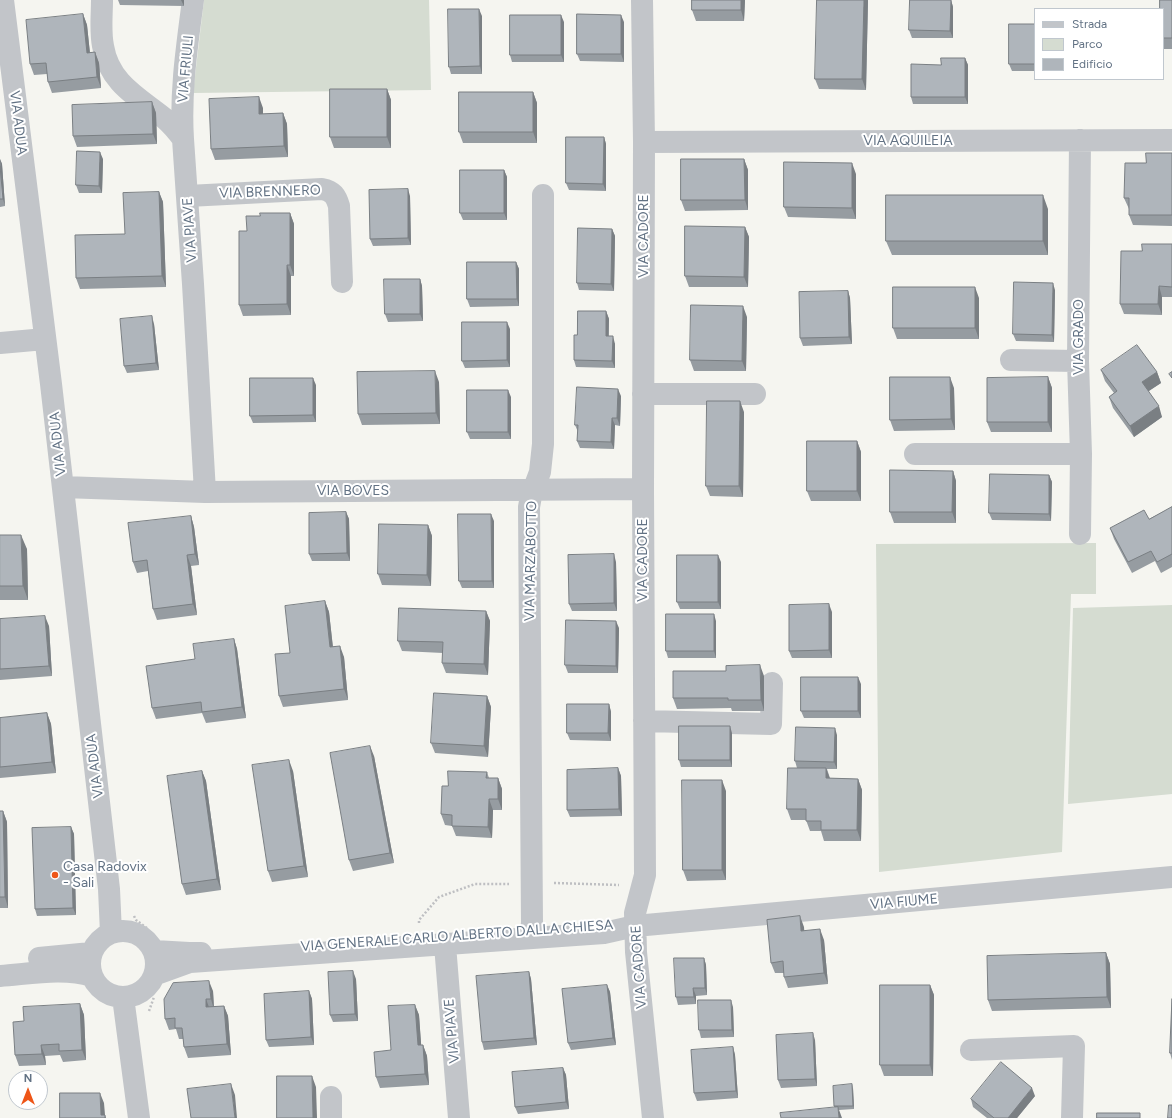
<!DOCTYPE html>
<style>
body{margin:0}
#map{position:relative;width:1172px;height:1118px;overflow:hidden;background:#f5f5f0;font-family:Figtree,sans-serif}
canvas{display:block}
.legend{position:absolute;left:1034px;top:8px;width:130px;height:72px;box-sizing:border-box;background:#fff;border:1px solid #c0c7ce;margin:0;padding:5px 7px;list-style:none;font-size:12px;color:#627284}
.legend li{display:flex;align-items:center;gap:8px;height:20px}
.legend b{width:20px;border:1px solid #c0c7ce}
.north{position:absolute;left:8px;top:1070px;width:40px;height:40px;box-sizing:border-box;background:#fff;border:1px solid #c0c7ce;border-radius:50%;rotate:0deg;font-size:11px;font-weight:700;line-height:16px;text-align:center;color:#627284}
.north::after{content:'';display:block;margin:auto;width:14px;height:18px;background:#ee5517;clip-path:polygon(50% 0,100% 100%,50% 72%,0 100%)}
</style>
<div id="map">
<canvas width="1172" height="1118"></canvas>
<ul class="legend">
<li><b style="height:5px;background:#c2c5c9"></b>Strada</li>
<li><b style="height:11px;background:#d5dcd1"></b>Parco</li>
<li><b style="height:11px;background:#afb5bb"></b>Edificio</li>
</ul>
<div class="north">N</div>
</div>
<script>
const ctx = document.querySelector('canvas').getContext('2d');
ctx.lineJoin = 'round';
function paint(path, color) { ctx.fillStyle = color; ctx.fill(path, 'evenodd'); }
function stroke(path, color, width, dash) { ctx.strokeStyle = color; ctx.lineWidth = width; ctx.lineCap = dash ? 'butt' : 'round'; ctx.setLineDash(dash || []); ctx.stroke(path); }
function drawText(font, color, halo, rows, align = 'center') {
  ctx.font = font + ' Figtree,sans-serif'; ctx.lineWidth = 4; ctx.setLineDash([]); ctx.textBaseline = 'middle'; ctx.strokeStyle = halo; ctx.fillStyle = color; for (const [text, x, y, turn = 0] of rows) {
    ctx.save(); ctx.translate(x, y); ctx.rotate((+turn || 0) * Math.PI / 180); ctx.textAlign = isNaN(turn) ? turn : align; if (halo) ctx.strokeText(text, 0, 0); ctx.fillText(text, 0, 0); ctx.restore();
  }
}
const green = new Path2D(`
 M204 0H429L431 90 193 93Z
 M1096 543V594H1071L1062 852 879 872 876 544Z
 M1172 605V794L1068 804 1073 608Z`);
const path = new Path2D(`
 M554 883 619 885
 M134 916 136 920 148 929
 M419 923V920L439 897 475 884H509
 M149 1011 154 997`);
const minor = new Path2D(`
 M3 0 51 384 109 889 111 933
 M102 0C102 15 100 31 103 46 109 83 138 97 164 118 171 124 177 131 183 139L193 284 205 492
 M642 0 644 142 643 489 645 875 635 913 636 952 653 1118
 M183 139C180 92 187 46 193 0
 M1080 140 1078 361 1081 454 1080 534
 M644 142 1172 140
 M188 196 322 189C333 191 336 196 339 206L342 282
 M0 343 45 339
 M1011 360 1078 361
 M643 394H755
 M915 454H1081
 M63 487 205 492 643 489
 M644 721 771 724 772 683
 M531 930 532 923 529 507 531 496 540 472 543 444V195
 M90 964a33 33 0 1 1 66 0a33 33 0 1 1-66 0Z
 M445 945 459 1118
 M154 951 189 953H201
 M39 958 91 953
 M154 975 190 962 604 933 635 926 1172 877
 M0 976C29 974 64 967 92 976
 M123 997 139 1118
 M971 1050 1074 1046 1072 1118
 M331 1118V1097`);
const wall = new Path2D(`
 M118 0H184V6L120 5Z
 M692 0H745L744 21H696L692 10Z
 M868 0 866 90 819 89 815 79Z
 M951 0 953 7V38H912L909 30Z
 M1172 0V49H1164L1163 46V9Z
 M83 14 87 25 90 53 95 52 99 63 101 88 52 93 48 82 47 74 34 75 30 64Z
 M482 16V74H451L449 67Z
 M564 22V62H512L510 55Z
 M624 22V62L580 61 577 54Z
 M1035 24V71H1012L1009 64Z
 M965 58 968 65V104H913L911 97Z
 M387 89 391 100V148H334L330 137Z
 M533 92 537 103V143H463L459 132Z
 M152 102 156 113 157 144 77 147 73 136Z
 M263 108V114L283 113 287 124 288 157 215 160 211 149Z
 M604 137 606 144V191L569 190 566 183Z
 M1172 153V226L1133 225 1129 215V209L1124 198 1146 163Z
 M0 159 2 164 5 206 0 207Z
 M103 159 102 193H79L76 185Z
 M744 159 748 170V210L685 211 681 200Z
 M504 170 507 177V220H463L460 213Z
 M856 174V219L788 217 784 207Z
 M159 192 163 202 166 287 80 289 76 278 125 234Z
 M410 196 411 245 373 246 370 239Z
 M1048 209V255H892L886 241Z
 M290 213 294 224V276H291V315L243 316 239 305 247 231 260 216Z
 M745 227 749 237 748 287H689L685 276Z
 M612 229 615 236 614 291 579 290 577 283Z
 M1172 244V297H1162V315L1124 314 1120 304 1142 251Z
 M516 262 519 269V306L470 307 467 299Z
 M420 279 422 286 423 321 388 322 385 314Z
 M1055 290 1054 342 1016 341 1013 334Z
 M848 291 850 298 852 344 803 346 800 338Z
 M979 298V339H897L893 328Z
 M606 311 609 319V336L615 344V368L576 367 574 360 577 335Z
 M747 317 746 371H694L690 360Z
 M154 324 159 370 127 373 124 366Z
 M510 329V367L465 368 462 361Z
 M1101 370 1157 372 1161 383 1148 391 1162 417 1134 437 1113 408 1109 397 1114 393 1105 381Z
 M1048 377 1052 388V432H991L987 422Z
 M439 382 440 424 362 425 358 414Z
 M316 385V422L253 423 250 416Z
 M954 388 955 430 894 431 890 420Z
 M621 396 620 426 615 425 614 449 580 448 577 441 578 432 575 425Z
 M511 397V439H470L467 432Z
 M744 412 743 497 710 496 706 486Z
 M857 441 861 452V501H811L807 491Z
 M953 471 956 481V523H894L890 512Z
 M1049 475 1052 482 1051 521 992 520 989 513Z
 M1172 507V567L1161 573 1155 561 1132 573 1114 539 1110 528 1149 519Z
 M346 512 349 519 350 561H312L309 554Z
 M191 516 194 527 199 565 191 566 197 615 157 620 153 609 148 571 137 573 133 562Z
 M494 521V588H462L459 581Z
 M428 525 432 536 431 586 382 585 378 574Z
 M0 535 27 549 28 600H0Z
 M616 562 617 611H572L569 604Z
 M721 562V609H680L677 602Z
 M325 601 329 612 333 647 344 657 348 700 283 707 279 696 290 653Z
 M486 611 490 621 488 675 446 673 442 663 443 653 402 651 398 641Z
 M832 612V658H792L789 651Z
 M0 619 49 626 52 676 0 680Z
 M716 621V658H668L666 651Z
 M619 628 618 673H568L565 665Z
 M234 639 237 649 246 718 206 723 202 713 156 719 152 708Z
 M726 671 764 676V711H732L731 708 677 709 673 698Z
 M861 684V718H804L801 711Z
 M487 696 491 707 488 757 435 753 431 743Z
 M609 704 611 712V741L570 740 567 733Z
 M47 713 51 724 56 773 0 778V718Z
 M732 733V767H681L679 760Z
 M837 735V769H827L830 778 858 779 862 790 861 841H824L821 831H810L806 820H791L787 809 797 768 795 761Z
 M374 756 394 863 353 871 349 860Z
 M618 768 621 776 622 816 570 817 567 810Z
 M202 771 206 781 221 890 186 895 182 884Z
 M293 771 308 877 272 882 268 871Z
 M487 772 489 778H498L502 789V810H493L492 838 456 836 452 826 445 825 441 814 448 786Z
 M726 791V880L687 881 683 870Z
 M0 811H3L7 822 8 908H0Z
 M71 827 74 834 76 915 37 916 35 909Z
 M804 927V931L824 940 828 984 788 988 784 977V973H775L771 963Z
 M1106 953 1110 964 1111 1008 992 1011 988 1000Z
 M704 958 706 965 707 995 696 996V1004L678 1005 676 997Z
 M529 972 531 979 537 1045 484 1050 482 1042Z
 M356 979 358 1021 333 1022 330 1015Z
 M607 985 610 992 616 1045 571 1050 568 1043Z
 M930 985 934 995 933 1076H884L880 1065Z
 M213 991 214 1007 224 1006 228 1016 231 1055 188 1058 184 1047 183 1039H179L176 1029 169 1030 165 1019Z
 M309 991 312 999 314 1045 269 1047 266 1040Z
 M1172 999V1060L1170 1053Z
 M80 1004 84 1015 86 1060 63 1062 60 1055 45 1056 46 1065 19 1066 15 1055 24 1021Z
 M415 1005 419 1015 421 1045H423L427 1056 429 1085 380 1088 376 1077 391 1050Z
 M733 1007 734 1037 701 1038 699 1030Z
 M815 1040 817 1086 781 1088 778 1080Z
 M733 1047 735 1055 738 1098 697 1101 694 1093Z
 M563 1068 566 1075 569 1109 518 1114 515 1107Z
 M853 1088 854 1109 839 1110 834 1107V1106Z
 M1035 1096 1017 1118H987L973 1107 971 1099Z`);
const shadedWall = new Path2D(`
 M181 0H184V6Z
 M741 0H745L744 21 741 10Z
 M864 0H868L866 90 862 79Z
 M951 0 953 7V38L950 31Z
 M479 9 482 16V74L480 66Z
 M83 14 87 25 91 64 87 53Z
 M561 15 564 22V62L561 55Z
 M621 15 624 22V62L621 54Z
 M95 52 99 63 101 88 97 77Z
 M965 58 968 65V104L965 97Z
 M387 89 391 100V148L387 137Z
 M533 92 537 103V143L533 132Z
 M259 97 263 108V125L259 114Z
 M152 102 156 113 157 144 153 134Z
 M283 113 287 124 288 157 284 146Z
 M604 137 606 144V191L603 184Z
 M100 152 103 159 102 193 99 186Z
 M0 159 2 164 5 206 3 199Z
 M744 159 748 170V210L745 200Z
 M852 163 856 174V219L852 208Z
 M504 170 507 177V220L504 213Z
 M408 189 410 196 411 245 408 238Z
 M159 192 163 202 166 287 162 276Z
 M1043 195 1048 209V255L1043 241Z
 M290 213 294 224V276L290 265Z
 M745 227 749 237 748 287 744 277Z
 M612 229 615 236 614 291 611 284Z
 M516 262 519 269V306L517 299Z
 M287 265 291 276V315L287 304Z
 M420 279 422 286 423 321 420 314Z
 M1053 283 1055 290 1054 342 1052 335Z
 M1159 286 1162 297V315L1158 304Z
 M975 287 979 298V339L975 328Z
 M848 291 850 298 852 344 849 337Z
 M743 306 747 317 746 371 742 361Z
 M606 311 609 319 608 343 606 336Z
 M152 316 154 324 159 370 156 363Z
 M507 322 510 329V367L507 360Z
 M613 336 615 344V368L612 361Z
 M435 371 439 382 440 424 436 413Z
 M1157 372 1161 383 1146 393 1142 382Z
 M950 377 954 388 955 430 951 419Z
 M1048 377 1052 388V432L1048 422Z
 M313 378 316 385V422L313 415Z
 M618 389 621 396 620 426 617 418Z
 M508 390 511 397V439L508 432Z
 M740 401 744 412 743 497 739 486Z
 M1159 406 1162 417 1134 437 1130 426Z
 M612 418 615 425 614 449 611 442Z
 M857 441 861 452V501L857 491Z
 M953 471 956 481V523L952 512Z
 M1049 475 1052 482 1051 521 1049 514Z
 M346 512 349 519 350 561 347 553Z
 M491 514 494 521V588L492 581Z
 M191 516 194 527 199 565 195 554Z
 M428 525 432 536 431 586 427 575Z
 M21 535 27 549 28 600 23 586Z
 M614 554 616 562 617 611 614 603Z
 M187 555 191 566 197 615 193 604Z
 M718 555 721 562V609L718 602Z
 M325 601 329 612 334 658 330 647Z
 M829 604 832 612V658L829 650Z
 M486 611 490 621 488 675 484 664Z
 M714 614 716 621V658L714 651Z
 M45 616 49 626 52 676 49 666Z
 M616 621 619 628 618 673 616 666Z
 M234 639 237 649 246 718 242 707Z
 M340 646 344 657 348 700 344 689Z
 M760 665 764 676V711L761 700Z
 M858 677 861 684V718L858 711Z
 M487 696 491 707 488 757 484 746Z
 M609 704 611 712V741L608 733Z
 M47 713 51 724 56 773 52 762Z
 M730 726 732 733V767L730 760Z
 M835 728 837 735V769L834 762Z
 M370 746 374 756 394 863 390 853Z
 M289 760 293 771 308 877 304 866Z
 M618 768 621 776 622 816 619 809Z
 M826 768 830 779 826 778Z
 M202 771 206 781 221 890 217 879Z
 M498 778 502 789V810L498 799Z
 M858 779 862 790 861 841 857 830Z
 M722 780 726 791V880L722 870Z
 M489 799 493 810 492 838 488 827Z
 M3 811 7 822 8 908 5 897Z
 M71 827 74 834 76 915 73 908Z
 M800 916 804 927 805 942 801 931Z
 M820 929 824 940 828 984 824 973Z
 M1106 953 1110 964 1111 1008 1107 997Z
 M704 958 706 965 707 995 705 988Z
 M353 971 356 979 358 1021 355 1014Z
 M529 972 531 979 537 1045 534 1038Z
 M209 981 213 991 214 1010 211 999Z
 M607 985 610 992 616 1045 613 1038Z
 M930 985 934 995 933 1076 930 1065Z
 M693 988 696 996V1004L694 997Z
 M309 991 312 999 314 1045 311 1037Z
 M206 999 210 1010 206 1007Z
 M731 1000 733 1007 734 1037 732 1030Z
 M80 1004 84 1015 86 1060 82 1050Z
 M415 1005 419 1015 422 1056 418 1045Z
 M224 1006 228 1016 231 1055 227 1044Z
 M813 1033 815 1040 817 1086 815 1079Z
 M41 1045 45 1056 46 1065 42 1054Z
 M423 1045 427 1056 429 1085 425 1074Z
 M733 1047 735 1055 738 1098 736 1091Z
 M563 1068 566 1075 569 1109 566 1102Z
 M312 1076 316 1087 317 1118H313Z
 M231 1084 235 1095 237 1118H235Z
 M852 1084 853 1088 854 1109 853 1106Z
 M1032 1088 1035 1096 1017 1118H1008Z
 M100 1093 104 1103 105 1115 106 1118H102L101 1115Z
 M838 1107 842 1118H839Z`);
const building = new Path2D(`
 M692 0H741V10H692Z
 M817 0H864L862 79H815Z
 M910 0H951L950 31 909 30Z
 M1160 0H1172V38H1163V9H1160Z
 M448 9H479L480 66 449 67Z
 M83 14 87 53 95 52 97 77 48 82 46 63 30 64 26 20Z
 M577 14 621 15V54H577Z
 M510 15H561V55H510Z
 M1009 24H1035V64H1009Z
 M941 58H965V97H911V64L941 65Z
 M330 89H387V137H330Z
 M459 92H533V132H459Z
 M259 97V114L283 113 284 146 211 149 209 99Z
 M152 102 153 134 73 136 72 105Z
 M566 137H604L603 184 566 183Z
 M77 151 100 152 99 186 76 185Z
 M1146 153H1172V215H1129V198H1124L1125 163H1146Z
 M681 159H744L745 200H681Z
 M784 162 852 163V208L784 207Z
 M0 166 3 199H0Z
 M460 170H504V213H460Z
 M408 189V238L370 239 369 190Z
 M159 192 162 276 76 278 75 235 125 234 123 193Z
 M886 195H1043V241H886Z
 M260 213H290V265H287V304L239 305V231H247L246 216H260Z
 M685 226 745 227 744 277 685 276Z
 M578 228 612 229 611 284 577 283Z
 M1142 244H1172V287L1159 286 1158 304H1120L1121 251H1142Z
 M467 262H516L517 299H467Z
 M384 279H420V314H385Z
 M1014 282 1053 283 1052 335 1013 334Z
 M893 287H975V328H893Z
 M848 291 849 337 800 338 799 292Z
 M691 305 743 306 742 361 690 360Z
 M578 311H606V336H613L612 361 574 360V335H577Z
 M152 316 156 363 124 366 120 319Z
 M462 322H507V360L462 361Z
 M1137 345 1157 372 1142 382 1159 406 1130 426 1109 397 1117 391 1101 370Z
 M435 371 436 413 358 414 357 372Z
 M1172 372V378L1169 374Z
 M890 377H950L951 419 890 420Z
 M1048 377V422H987V378Z
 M250 378H313V415L250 416Z
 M577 387 618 389 617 418H612L611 442 577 441 578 425H575Z
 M467 390H508V432H467Z
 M707 401H740L739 486H706Z
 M807 441H857V491H807Z
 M890 470 953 471 952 512H890Z
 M990 474 1049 475V514L989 513Z
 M1172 507V554L1157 562 1151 551 1128 562 1110 528 1144 510 1149 519Z
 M346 512 347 553 309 554V513Z
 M458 514H491L492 581H459Z
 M191 516 195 554 187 555 193 604 153 609 147 560 133 562 128 523Z
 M379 524 428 525 427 575 378 574Z
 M0 535H21L23 586H0Z
 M614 554V603L569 604 568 555Z
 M677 555H718V602H677Z
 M325 601 330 647 340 646 344 689 279 696 275 654 290 653 285 606Z
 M829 604V650L789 651V605Z
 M399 608 486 611 484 664 442 663 443 642 398 641Z
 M666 614H714V651H666Z
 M45 616 49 666 0 669V619Z
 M566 620 616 621V666L565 665Z
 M234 639 242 707 202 712 201 702 152 708 146 666 195 659 193 644Z
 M760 665 761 700H728V698H673V671H726V666Z
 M801 677H858V711H801Z
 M434 693 487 696 484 746 431 743Z
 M567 704H609L608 733H567Z
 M47 713 52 762 0 767V718Z
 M679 726H730V760H679Z
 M796 727 835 728 834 762 795 761Z
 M370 746 390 853 349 860 330 753Z
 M289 760 304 866 268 871 252 765Z
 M618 768 619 809 567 810V770Z
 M788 768H826V778L858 779 857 830H821V821H806V809H787Z
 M202 771 217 879 182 884 167 776Z
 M448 771 487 772 486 778H498V799H489L488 827 452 826V815L441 814 442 786H448Z
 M682 780H722V870H683Z
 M0 811H3L5 897H0Z
 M71 827 73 908 35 909 32 828Z
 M800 916 801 931 820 929 824 973 784 977 783 961 771 963 767 920Z
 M1106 953 1107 997 988 1000 987 956Z
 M674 958H704L705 988H693L694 997H676Z
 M353 971 355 1014 330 1015 328 972Z
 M529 972 534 1038 482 1042 476 976Z
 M209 981 211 999H206V1007L224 1006 227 1044 184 1047 182 1028H175V1018L165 1019 164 999 173 983Z
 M607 985 613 1038 568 1043 562 989Z
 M880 985H930V1065H880Z
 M309 991 311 1037 266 1040 264 994Z
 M1172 999V1053H1170Z
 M698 1000H731L732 1030H699Z
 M80 1004 82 1050 59 1051V1044L41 1045 42 1054 15 1055 13 1022 24 1021 23 1007Z
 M415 1005 418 1045H423L425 1074 376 1077 374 1052 391 1050 388 1006Z
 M813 1033 815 1079 778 1080 776 1035Z
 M733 1047 736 1091 694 1093 691 1050Z
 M1001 1062 1032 1088 1008 1118H994L971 1099Z
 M563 1068 566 1102 515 1107 512 1072Z
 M277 1076H312L313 1118H277Z
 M231 1084 235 1118H191L187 1089Z
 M852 1084 853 1106H834L833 1086Z
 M60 1093H100L101 1115H105V1118H60Z
 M1169 1105H1172V1118H1168Z
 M838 1107 839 1118H781L780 1113Z
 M1097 1113H1140V1118H1097Z`);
const markers = [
 [55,875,4,"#ee5517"]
];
const streetNames = [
 ["VIA FRIULI",186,69,-85],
 ["VIA ADUA",18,123,83],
 ["VIA AQUILEIA",908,141],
 ["VIA BRENNERO",270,192,-2],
 ["VIA PIAVE",190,230,-94],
 ["VIA CADORE",644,236,-90],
 ["VIA GRADO",1079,337,-90],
 ["VIA ADUA",58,444,-96],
 ["VIA BOVES",353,491],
 ["VIA CADORE",643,560,-90],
 ["VIA MARZABOTTO",531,561,-89],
 ["VIA ADUA",95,766,-97],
 ["VIA FIUME",904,902,-5],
 ["VIA GENERALE CARLO ALBERTO DALLA CHIESA",457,936,-4],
 ["VIA CADORE",639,967,-94],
 ["VIA PIAVE",452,1031,-95]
];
const poiNames = [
 ["Casa Radovix",63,867],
 ["- Sali",63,883]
];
paint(green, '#d5dcd1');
stroke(path, '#bebfc2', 2.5, [2, 2]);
stroke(minor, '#c2c5c9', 22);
paint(wall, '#969ca1');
paint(shadedWall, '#7a7f83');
paint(building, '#afb5bb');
stroke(building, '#7a7f83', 1);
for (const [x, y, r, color] of markers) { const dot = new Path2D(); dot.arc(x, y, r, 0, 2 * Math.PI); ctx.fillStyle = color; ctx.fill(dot); stroke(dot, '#fff', 1.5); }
drawText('14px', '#627284', '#fff', streetNames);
drawText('14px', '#627284', '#fff', poiNames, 'left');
</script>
